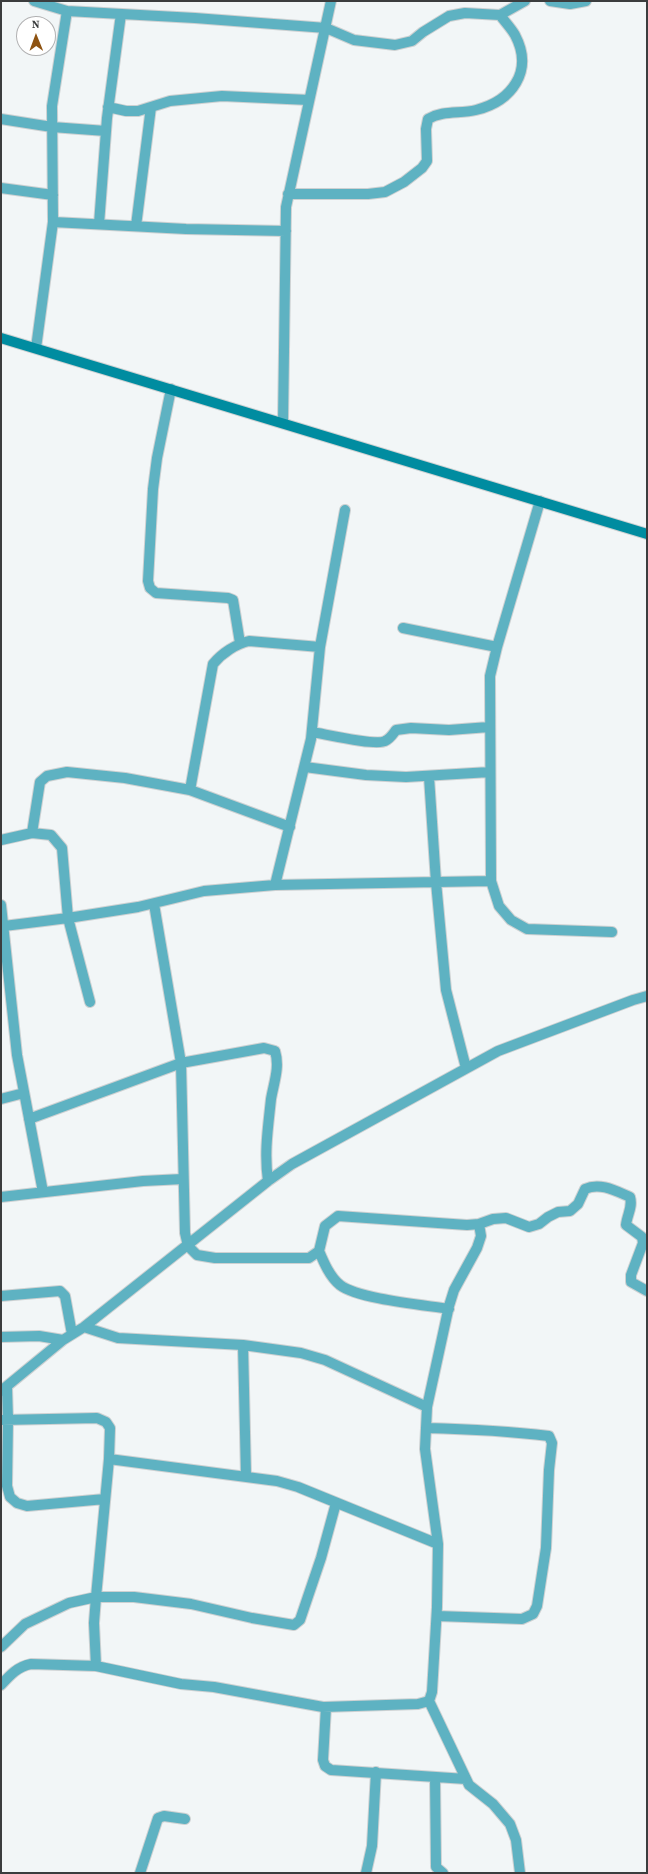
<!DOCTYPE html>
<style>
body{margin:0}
#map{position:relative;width:648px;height:1874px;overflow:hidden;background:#f2f6f7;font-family:"Source Serif 4",serif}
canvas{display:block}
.frame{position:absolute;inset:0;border:2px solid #3b3d3e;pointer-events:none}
.north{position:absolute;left:16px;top:16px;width:40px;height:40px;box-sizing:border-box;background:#fff;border:1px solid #b1b1b2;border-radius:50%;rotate:359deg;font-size:11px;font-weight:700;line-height:16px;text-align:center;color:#3b3d3e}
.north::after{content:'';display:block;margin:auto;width:14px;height:18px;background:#8e5312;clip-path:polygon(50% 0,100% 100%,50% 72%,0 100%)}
</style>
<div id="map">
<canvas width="648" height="1874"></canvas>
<div class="frame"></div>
<div class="north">N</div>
</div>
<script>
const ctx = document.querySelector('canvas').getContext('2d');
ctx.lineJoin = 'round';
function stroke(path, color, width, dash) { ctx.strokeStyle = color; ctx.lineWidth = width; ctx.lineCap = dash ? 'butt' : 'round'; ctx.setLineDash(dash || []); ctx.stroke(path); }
const street = new Path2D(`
 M34 1 67 11
 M550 1 570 4 586 1
 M108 107 126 111H138L170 101 222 96 309 100
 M1 119 52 127 106 131
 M1 188 53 195
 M288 194H368L385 192 404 182 422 168 427 161 426 129 428 119C443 110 460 114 476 110 512 101 534 71 515 35 511 28 505 22 500 15
 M53 222 186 229 286 231
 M99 224 107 118 121 14
 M136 226 151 107
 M36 348 53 222 52 106 67 11 195 18 326 28 354 40 395 45 412 41 423 32 449 16 465 13 500 15 525 1
 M171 389 157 458 153 489 148 581 150 588 156 593 228 598 233 600 240 643
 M283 423 286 207 331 1
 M540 501 497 647 490 676 491 881 499 906 511 920 527 929 612 932
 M403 628 497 647
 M312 732C325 734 376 746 385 741 390 739 393 734 396 730L411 728 449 730 489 727
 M305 767 366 775 406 777 490 772
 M429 777 436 882 446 990 466 1068
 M190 790 213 664C222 653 236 644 249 641L320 647
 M32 833 40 782 47 776 67 772 125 778 190 790 290 827
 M1 840 32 833 51 835 62 848 68 918 90 1002
 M275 885 311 739 320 647 345 510
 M154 904 181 1063 185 1233 188 1246 197 1255 215 1258H309L319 1251 325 1226 338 1216 467 1225 479 1224 493 1219 506 1218 529 1227 539 1224 548 1217 558 1212 570 1211 578 1204 585 1189C600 1182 616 1191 630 1197 633 1207 627 1215 626 1225L642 1237 643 1243 631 1275V1282L647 1291
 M1 905 17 1055 43 1192
 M4 926 68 918 138 907 204 891 275 885 491 881
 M1 1099 24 1093
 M29 1119 181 1063 264 1048 275 1051C280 1067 274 1082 271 1099 268 1128 264 1152 268 1181
 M1 1197 143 1181 183 1179
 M319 1251C324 1263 330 1277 340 1285 358 1299 424 1305 449 1309
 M1 1296 60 1291 65 1296 72 1334
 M84 1327 118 1338 243 1345 301 1353 325 1360 427 1407
 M1 1337 39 1336 63 1340
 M243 1345 246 1476
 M7 1387 8 1420 7 1486 10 1497 17 1503 27 1506 105 1499
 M1 1391 63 1340 84 1327 268 1181 292 1164 498 1051 633 1000 647 996
 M1 1420 97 1418 106 1422 110 1428 109 1459 96 1597 94 1623 96 1666
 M426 1428C467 1429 508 1431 549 1436L552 1443 549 1470 546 1548 537 1606 533 1614 522 1619 437 1616
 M109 1459 277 1481 298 1487 438 1544
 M1 1647 25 1624 69 1603 96 1597H134L191 1604 252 1618 294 1625 300 1620 321 1558 336 1503
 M1 1685C10 1675 17 1667 31 1664L96 1666 181 1684 214 1687 323 1707 418 1704 429 1701 432 1692 437 1607 438 1544 425 1449 427 1407 449 1306 454 1290 477 1248 481 1236 479 1224
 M429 1701 469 1785 493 1804 510 1824 516 1840 520 1873
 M326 1707 323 1760 325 1766 331 1770 466 1779
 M435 1777 436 1867 443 1873
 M140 1873 158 1818 164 1816 185 1819
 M366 1873 372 1846 376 1772`);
const secondary = new Path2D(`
 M1 338 647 534`);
stroke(street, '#cdd1d2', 12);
stroke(secondary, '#cdd1d2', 12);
stroke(street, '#5eb2c2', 10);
stroke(secondary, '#008ca0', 10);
</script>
